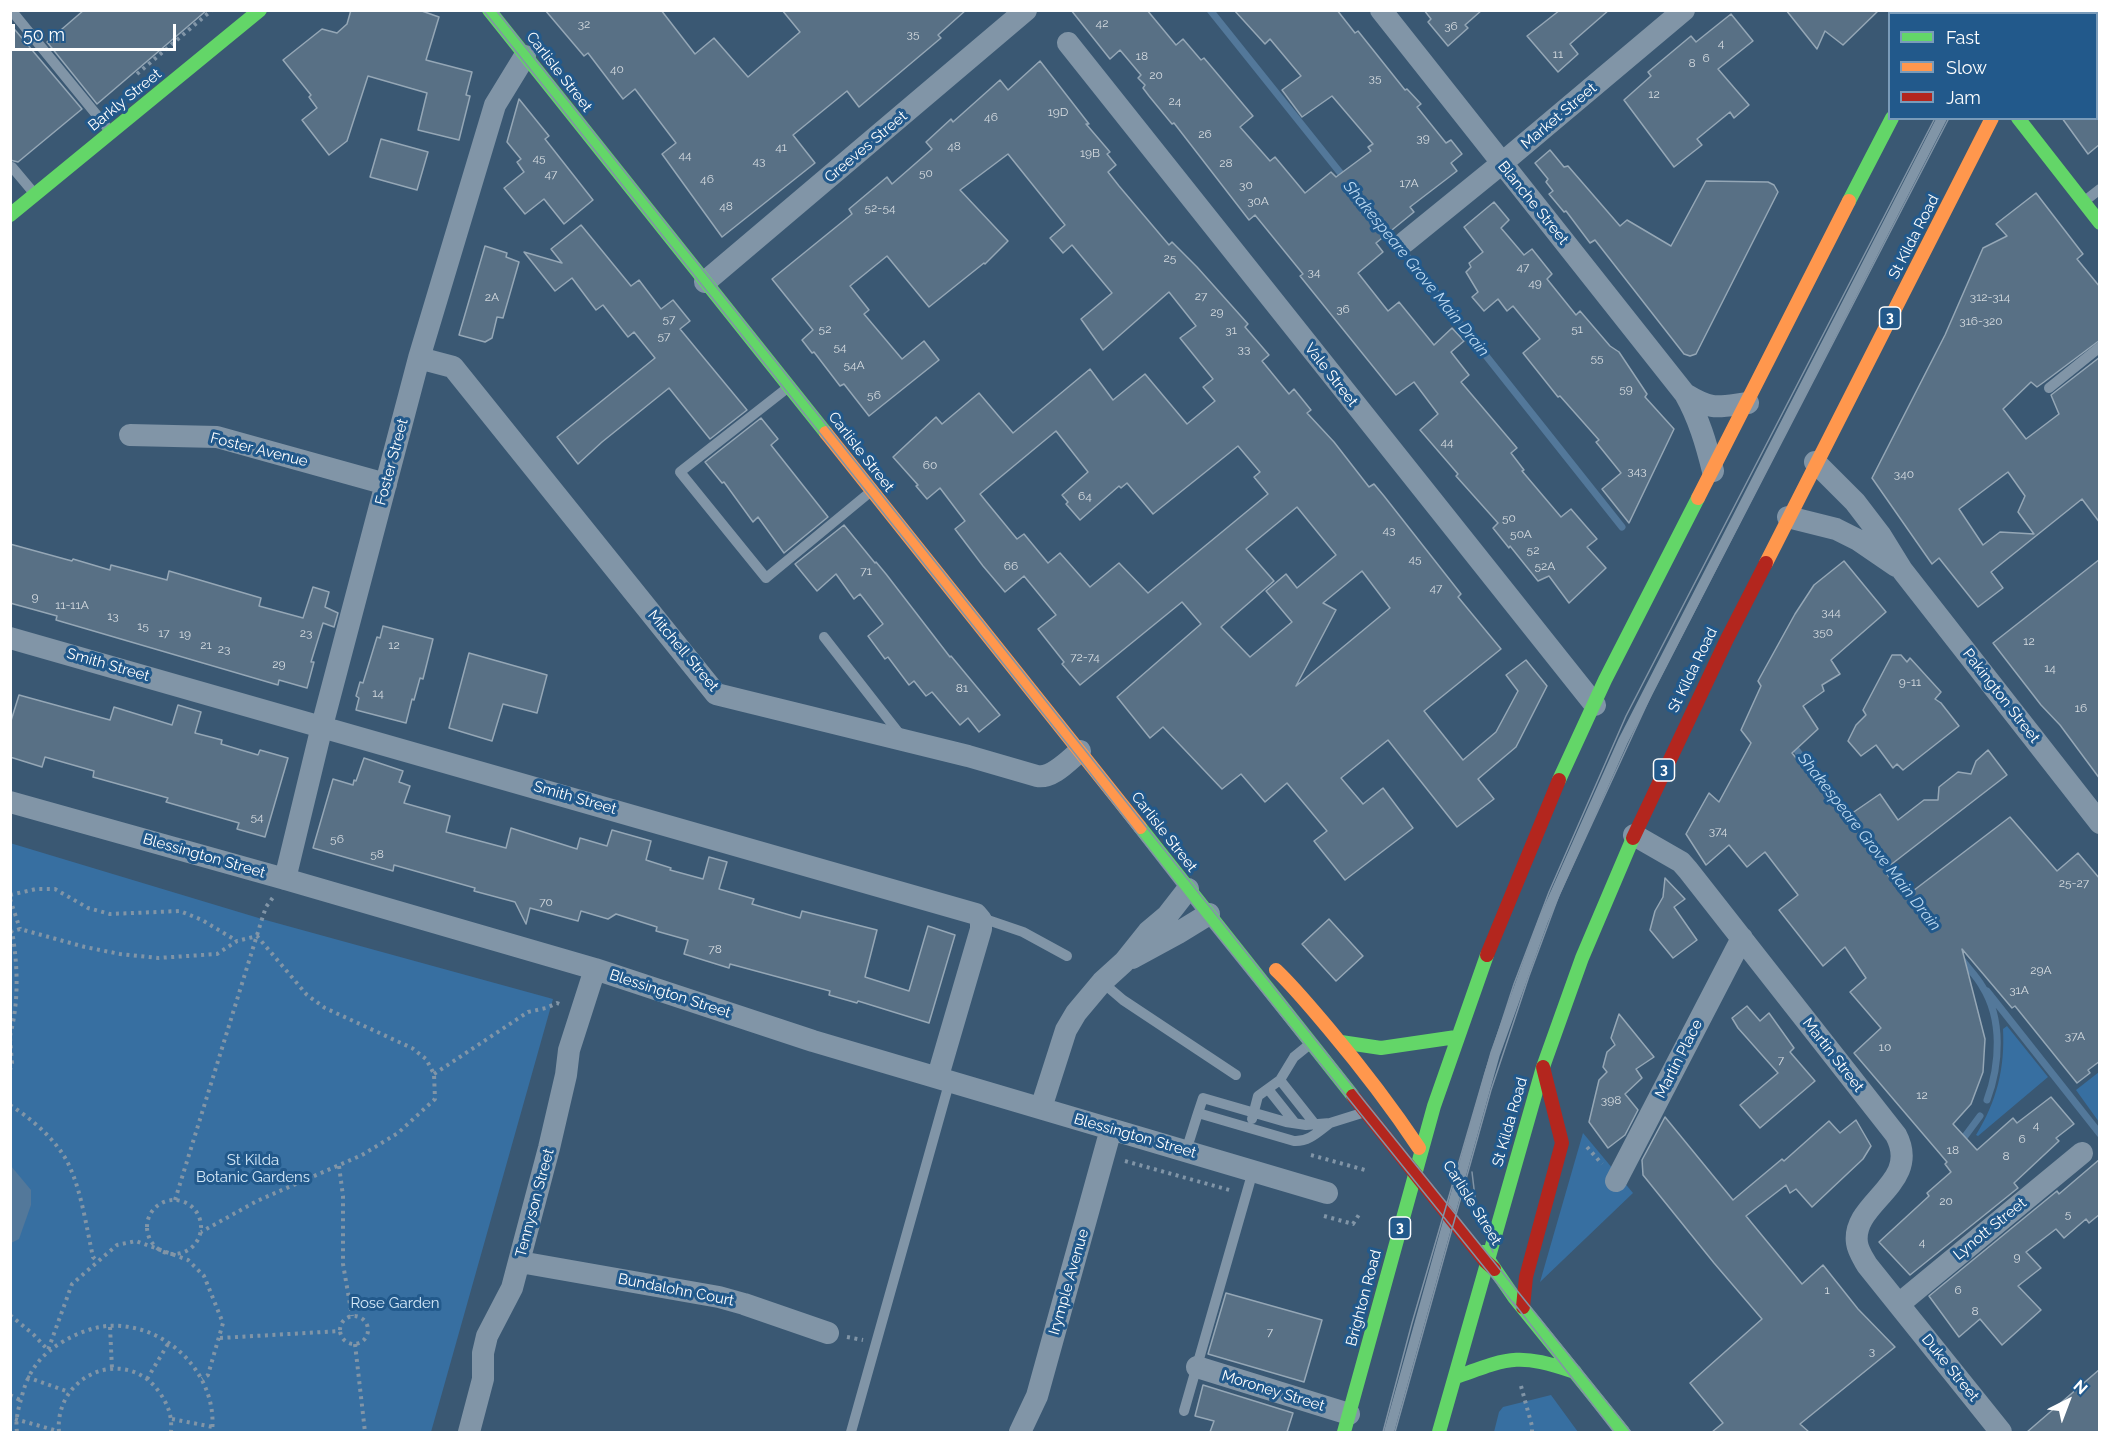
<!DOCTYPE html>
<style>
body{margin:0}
#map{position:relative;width:2110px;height:1443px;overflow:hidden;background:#3a5873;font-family:Raleway,sans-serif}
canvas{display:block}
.frame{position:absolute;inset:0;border:12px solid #fff;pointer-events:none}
.legend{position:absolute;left:1888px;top:12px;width:210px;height:108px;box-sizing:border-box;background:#22598b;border:2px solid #7a9bb9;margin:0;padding:8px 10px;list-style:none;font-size:18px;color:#fff}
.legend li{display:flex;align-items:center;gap:12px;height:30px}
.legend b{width:30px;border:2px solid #7a9bb9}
.north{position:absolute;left:2038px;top:1371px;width:60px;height:60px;-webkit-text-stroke:4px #22598b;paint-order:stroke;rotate:42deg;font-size:16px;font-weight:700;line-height:24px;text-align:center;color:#fff}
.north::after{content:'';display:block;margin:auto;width:21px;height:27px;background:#fff;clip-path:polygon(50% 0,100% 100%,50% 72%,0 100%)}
.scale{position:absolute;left:12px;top:24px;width:164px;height:27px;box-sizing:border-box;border:3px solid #fff;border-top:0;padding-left:8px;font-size:18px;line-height:21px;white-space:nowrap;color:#fff;-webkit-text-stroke:4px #22598b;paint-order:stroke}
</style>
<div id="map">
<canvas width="2110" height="1443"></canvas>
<div class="frame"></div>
<ul class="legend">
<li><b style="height:8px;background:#63d668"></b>Fast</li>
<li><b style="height:8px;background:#ff974d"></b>Slow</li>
<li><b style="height:8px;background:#b3261e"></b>Jam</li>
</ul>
<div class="north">N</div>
<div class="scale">50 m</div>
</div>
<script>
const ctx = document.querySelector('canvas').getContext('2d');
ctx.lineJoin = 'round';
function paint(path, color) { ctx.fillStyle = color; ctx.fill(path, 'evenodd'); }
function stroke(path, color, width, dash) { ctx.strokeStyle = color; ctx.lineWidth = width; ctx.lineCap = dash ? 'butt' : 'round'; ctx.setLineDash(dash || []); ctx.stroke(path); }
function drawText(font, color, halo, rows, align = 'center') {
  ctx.font = font + ' Raleway,sans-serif'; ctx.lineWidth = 6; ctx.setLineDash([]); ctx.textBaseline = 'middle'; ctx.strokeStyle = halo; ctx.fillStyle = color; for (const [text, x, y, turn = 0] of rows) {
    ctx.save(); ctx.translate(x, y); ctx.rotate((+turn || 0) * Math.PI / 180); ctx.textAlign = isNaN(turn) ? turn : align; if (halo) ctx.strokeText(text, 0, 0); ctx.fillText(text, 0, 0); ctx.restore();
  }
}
const green = new Path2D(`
 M10 843 262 919 553 999 431 1432H11Z
 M2007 1026 2048 1077 1978 1136 1976 1135C1997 1101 2005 1068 2003 1029Z
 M2099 1072V1122L2076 1090Z
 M1583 1133 1633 1193 1540 1282Z
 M1551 1395 1578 1432H1494L1499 1412 1503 1407Z`);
const water = new Path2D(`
 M11 1166 31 1190V1205L19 1239 11 1243Z`);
const stream = new Path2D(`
 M1210 10 1346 180
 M1383 226 1622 527
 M1791 743 1853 822
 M1884 861 1914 900
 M1962 960C1969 969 1977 977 1982 986 2003 1019 2000 1065 1987 1100
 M1987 991 2100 1134
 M1960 1143 1980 1116`);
const building = new Path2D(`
 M84 10H207L97 104 47 42Z
 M351 10H419L439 17 426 60 472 72 466 95 470 96 459 140 418 130 427 93 368 76 347 141 329 155 302 120 317 108 309 97 311 95 283 60 322 29 337 33 347 24Z
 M545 10H661L695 54 714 38 748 77 800 32 782 10H966L938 35 941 38 859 107 847 91 793 135 815 163 722 237 662 154 676 143 635 89 623 99 588 53 584 56Z
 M1071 10H1147L1176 45 1183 39 1201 60 1204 58 1253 116 1240 127 1270 161 1275 157 1305 193 1331 172 1336 177 1371 151 1368 147 1373 144 1332 96 1302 117 1282 90 1301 76 1270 39 1265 44 1234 10H1337L1355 33 1358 31 1405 90 1407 89 1421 104 1417 107 1446 143 1451 140 1462 154 1451 163 1457 171 1410 207 1414 212 1376 243 1383 252 1358 273 1388 311 1399 302 1434 345 1452 328 1464 341 1451 352 1469 375 1461 382 1517 448 1511 453 1524 470 1522 471 1561 517 1571 509 1597 539 1587 547 1606 568 1569 603 1549 576 1538 581 1510 546 1509 548 1493 528 1498 523 1456 476 1458 474 1420 430 1438 414 1414 382 1396 395 1300 276 1303 274 1255 215 1249 220 1174 123 1172 124 1149 96 1143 88 1145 85 1138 78 1141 75 1120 50 1110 59Z
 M1424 10H1482L1465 25 1468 28 1448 46 1428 22 1431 19Z
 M1560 10H1609L1570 44 1578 54 1558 72 1527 36Z
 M1786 10H1879L1843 45 1825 31 1817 49Z
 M1731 14 1753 41 1718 69 1749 105 1734 118 1730 112 1697 139 1702 145 1674 167 1624 100 1651 76 1648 72 1691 36 1696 42Z
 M10 24 82 109 18 162 10 160Z
 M1040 61 1089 124H1086L1110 152 1107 154 1116 165 1108 172 1119 186 1169 245 1172 242 1197 267 1248 324 1245 327 1269 355 1262 361 1289 394 1294 389 1311 410 1307 413 1334 442 1369 487 1374 484 1384 496 1461 594 1458 597 1501 649 1424 711 1463 760 1496 732 1518 691 1506 675 1526 660 1547 686 1516 747 1478 779 1494 799 1457 827 1388 740 1341 778 1363 804 1383 788 1413 828 1345 880 1314 841 1327 831 1287 783 1265 802 1241 774 1222 789 1163 727 1150 738 1117 697 1201 624 1182 602 1080 685 1062 664 1064 662 1038 629 1056 615 1024 576 1005 592 983 566 955 529 965 521 940 488 927 499 916 486 918 485 893 457 936 417 942 424 979 393 1013 433 1090 369 1113 400 1145 374 1187 424 1215 401 1203 387 1213 379 1180 338 1196 326 1169 292 1103 350 1081 319 1112 293 1072 245 1063 253 1050 238 1065 225 1008 154 960 190 1008 241 985 264 984 263 929 307 887 256 850 286 869 310 864 314 902 359 924 341 939 360 869 416 844 384 840 386 814 352 812 353 802 340 813 330 772 279 852 214 849 209 887 177 892 184 932 149 926 142 951 119 953 122 1000 80 1008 90ZM1056 431 1088 472 1062 495 1068 502 1066 504 1080 520 1119 486 1121 488 1127 483 1153 514 1238 446 1260 472 1254 477 1268 494 1148 593 1119 563 1090 587 1060 553 1048 563 1024 534 1017 539 980 494ZM1297 507 1336 555 1297 588 1286 574 1266 591 1292 622 1250 657 1221 627 1274 581 1246 549ZM1362 571 1390 608 1296 686 1336 610 1323 603Z
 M519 99 549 136 545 139 593 200 564 224 544 199 525 214 504 188 524 172 517 162 521 159 507 142Z
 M2062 118H2100V144L2088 154Z
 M381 139 428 152 417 190 370 177Z
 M1550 150 1564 167 1568 166 1620 226 1627 220 1671 246 1706 181 1768 182 1774 185 1778 192 1696 354 1690 356 1684 354 1595 240 1590 243 1566 211 1564 212 1549 194 1553 191 1546 182 1548 179 1535 163Z
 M2036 193 2083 254 2077 259 2100 287V340L2044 382 2037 387 2031 382 2003 409 2026 439 2059 414 2051 395 2100 357V523L2082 499 1991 572 2003 588 1978 607 1939 558 1932 564 1872 478 1945 335 1983 248 2007 236 1996 224ZM2008 472 2025 496 2018 512 2034 534 2000 532 1983 545 1959 509Z
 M1494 202 1509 220 1501 228 1524 255 1532 249 1552 274 1547 279 1576 315 1580 311 1610 346 1619 352 1647 394 1645 397 1674 429 1629 523 1602 489 1621 473 1596 442 1599 440 1560 396 1558 397 1523 353 1540 339 1513 306 1507 311 1498 299 1484 311 1472 297 1478 292 1466 272 1471 267 1469 263 1483 252 1464 227Z
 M581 225 631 286 639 280 661 309 673 300 690 321 680 329 747 410 710 439 669 388 602 442 578 464 557 437 655 358 634 332 628 337 603 305 596 310 572 278 555 291 524 252 562 263 551 249Z
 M485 246 507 253 506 257 519 262 503 318 497 317 492 338 485 342 459 335Z
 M761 418 778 439 771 445 828 517 784 553 758 517 753 522 724 482 722 483 705 462Z
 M844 525 875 563 876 562 886 574 950 657 951 656 1000 715 979 732 968 718 960 725 932 692 926 696 914 681 909 685 888 657 885 659 868 636 883 624 860 594 854 599 836 574 817 591 795 564Z
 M10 544 72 561 73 559 110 570 111 565 167 580 169 571 261 598 259 606 303 618 313 587 329 592 325 607 338 613 334 627 323 623 311 662H314L307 688 279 680 278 685 56 620 57 616 10 603Z
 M2100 559V779L2060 725 2041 705 1993 643Z
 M1844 561 1886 612 1831 660 1840 674 1822 685 1824 691 1803 706 1818 729 1792 753 1845 818 1880 794 1898 820 1924 800H1938L1939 787 1958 772 1971 774 1976 761 1988 750 2007 775 1884 870 1905 897 2010 817 2057 871 2078 853 2100 879V1061L2088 1070 2090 1073 2077 1083 2015 1006 2012 1008 1962 949 1985 1039 1983 1072 1971 1104 1953 1124 1977 1150 2013 1118 2017 1123 2051 1097 2074 1124 2056 1138 2059 1141 2014 1183 2018 1188 1910 1275 1879 1242 1929 1196 1927 1193 1951 1172 1945 1164 1947 1162 1854 1053 1881 1028 1850 992 1866 978 1845 947 1823 966 1779 910 1798 895 1765 852 1747 867 1729 845 1706 865 1686 834 1709 793 1719 802 1751 743 1741 730 1761 686 1758 681 1795 614 1814 585Z
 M383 626 433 639 423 679 420 678 414 700 412 699 406 723 356 710 359 698 356 696 360 682 363 683 377 637 380 638Z
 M469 653 547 675 537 713 503 704 492 741 449 728Z
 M1892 655H1901L1907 662 1910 658 1941 692 1935 699 1941 703 1959 726 1903 770 1897 764 1893 768 1876 745 1861 756 1848 741 1856 725 1866 715 1863 710Z
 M19 695 110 720 114 707 172 725 178 705 201 712 195 733 222 740 221 744 258 755 260 750 288 758 265 837 237 829 239 823 166 802 168 798 93 777 94 771 45 757 42 767 10 757V724Z
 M364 758 403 771 399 782 410 786 404 803 450 816 446 832 506 848 511 828 577 849 580 838 607 846 612 830 651 841 646 860 671 868 670 870 703 879 709 857 727 862 719 889 754 899 752 904 800 918 802 911 877 930 865 977 909 991 928 926 955 935 929 1023 858 1001 857 1003 829 995 830 991 730 964 729 968 684 954 688 940 656 931 657 927 616 914 608 919 581 911 578 921 530 908 526 924 515 902 474 891 475 888 394 865 393 871 313 848 333 779 353 785 354 780 356 781Z
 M1665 878 1685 899 1674 907 1697 940 1673 958 1650 930 1655 911 1663 897Z
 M1329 919 1363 956 1336 981 1302 944Z
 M1747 1006 1760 1021 1769 1013 1794 1048 1790 1052 1815 1081 1760 1128 1740 1105 1778 1073 1738 1028 1732 1018Z
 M1619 1014 1654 1057 1636 1069 1642 1078 1625 1094 1638 1110 1625 1135 1608 1148 1589 1122 1599 1080 1607 1072 1603 1067 1607 1052 1615 1045 1611 1038Z
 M1665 1117 1733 1200 1782 1159 1784 1161 1829 1121 1840 1133 1856 1120 1871 1146 1863 1159 1812 1207 1796 1189 1790 1193 1786 1185 1746 1216 1802 1284 1823 1265 1858 1309 1895 1347 1800 1424 1809 1432H1712L1723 1423 1690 1383 1762 1319 1714 1263 1643 1175 1642 1160Z
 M2100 1159V1214L2089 1223 2086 1219 2064 1238 2056 1229 2026 1252 2041 1268 2018 1286 2041 1310 2002 1345 1980 1319 1959 1337 1929 1296 2057 1191 2059 1194Z
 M1226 1293 1322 1320 1304 1382 1208 1354Z
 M2100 1369V1432H2027Z
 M1203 1385 1293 1413 1287 1432H1210L1214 1421 1195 1416Z`);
const path = new Path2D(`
 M137 74 212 10
 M10 895 36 889H55L88 908 110 914 180 911 202 920 237 941
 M10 899 20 929
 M10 932 20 929 85 947 120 954 158 958 217 954 237 941 257 936 307 995 325 1008 412 1048 426 1059 434 1074 435 1099 398 1133 362 1155 257 1201 201 1232
 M10 1036C19 1001 18 967 12 931
 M10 1038 12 1063 10 1070
 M434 1074 528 1012 546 1008 557 1003 562 1005
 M10 1105C29 1117 50 1135 62 1153 80 1179 86 1226 93 1257L98 1262
 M1587 1147 1602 1164
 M1311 1155 1365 1170
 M1125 1161 1233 1191
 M339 1166 343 1196V1264L352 1316
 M175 1200 262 919 266 907 274 896
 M147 1227a27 27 0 1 1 54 0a27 27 0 1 1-54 0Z
 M1324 1216 1353 1224 1360 1213
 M10 1315 34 1335 48 1350 72 1284 117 1245 136 1241 188 1260 204 1276 223 1323 208 1375 202 1379
 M340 1330a14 14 0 1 1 28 0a14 14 0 1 1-28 0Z
 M110 1327 112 1369
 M847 1337 863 1340
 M220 1338 340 1331
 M355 1344 365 1432
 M27 1377 69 1392
 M147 1379 168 1344
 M1521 1386 1532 1426V1432
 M10 1395 20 1400
 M15 1419 58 1431
 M172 1419 213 1427
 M17 1432C15 1418 19 1407 23 1392 30 1368 43 1353 64 1341 81 1331 101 1324 121 1326 174 1330 218 1379 212 1432
 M59 1432C54 1375 126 1344 160 1393 169 1407 172 1416 171 1432`);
const lane = new Path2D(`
 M11 10 109 130
 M1995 14 1997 10
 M12 167 33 192
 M2086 200 2100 189
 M2049 388 2100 347
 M786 389 680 472 766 578 869 493
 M824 637 902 737
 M979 917 1023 932 1067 956
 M1102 982 1123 1000 1236 1075
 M1280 1080 1314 1123
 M1268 1089 1295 1123
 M1198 1113 1203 1098 1286 1122 1306 1125 1330 1123 1362 1113
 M1252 1119 1258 1096 1280 1080 1294 1057 1310 1044
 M1186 1151 1198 1113 1294 1141C1309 1142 1319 1131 1330 1123
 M1184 1411 1253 1171
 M851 1432 950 1080
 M1389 1432 1495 1054 1543 921 1623 741 1942 118`);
const street = new Path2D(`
 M1381 10 1685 394C1699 419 1706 443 1713 471
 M1068 43 1595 705
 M1405 242 1501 164 1684 10
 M705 282 1026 10
 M419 358 453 367 716 694 968 756 1037 776C1052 779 1068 761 1080 751
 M1685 394C1713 411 1717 407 1748 403
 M130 435 217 437 386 484
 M1815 462 1855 502 1881 536 1902 570 2100 823
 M1788 517 1836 529 1858 540 1896 566
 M10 638 976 914 981 920V929L938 1076
 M10 802 285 879 595 969 813 1041 1327 1193
 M1634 835 1681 862 1688 870 1896 1135C1922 1184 1851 1202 1857 1243 1858 1251 1863 1258 1867 1265L2001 1432
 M285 879 322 726 419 358 495 105 525 56
 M1132 958 1178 933 1209 914
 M1041 1108 1066 1030 1076 1013 1102 982 1124 962 1148 932 1167 916 1188 889
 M1616 1181 1742 938
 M520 1262 719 1297 744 1304 828 1333
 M1899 1304 2082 1153
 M1197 1367 1349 1414
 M469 1432 483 1379V1353L487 1336 512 1288 549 1148 566 1075 569 1050 595 969
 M1020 1432 1037 1396 1111 1129`);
const fast = new Path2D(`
 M489 10 826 433
 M2018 118 2100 223
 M1849 201 1892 118
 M10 215 260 10
 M1559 780 1605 680 1698 498
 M1140 827 1353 1096
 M1341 1042 1381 1048 1456 1037
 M1483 1252 1514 1297 1623 1432
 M1456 1377C1511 1357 1518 1353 1575 1372
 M1344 1432 1434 1106 1487 955
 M1439 1432 1543 1067 1582 958 1633 838`);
const slow = new Path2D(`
 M1946 14 1947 10
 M2046 14 2047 10
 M826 433 1140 827
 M1698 498 1849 201
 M1766 563 1992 118
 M1276 970C1295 988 1312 1009 1329 1029 1361 1067 1391 1106 1419 1148`);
const jam = new Path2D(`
 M1633 838 1727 639 1766 563
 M1487 955 1559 780
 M1353 1096 1485 1261 1494 1269
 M1523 1307 1526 1277 1562 1143 1543 1067`);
const tram = new Path2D(`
 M483 10 1076 755 1202 917 1517 1308
 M496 10 1366 1103 1631 1432
 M1990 14 1992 10
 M2001 14 2002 10
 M1472 1172 1477 1214 1493 1252
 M1513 1302 1614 1432
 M1383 1432 1412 1323 1485 1073 1514 984 1549 892 1626 716 1935 118
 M1395 1432 1491 1090 1529 976 1559 895 1652 693 1949 118`);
const numberNames = [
 ["42",1102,23],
 ["32",584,24],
 ["36",1451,26],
 ["35",913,34],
 ["4",1721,43],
 ["11",1558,54],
 ["18",1142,56],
 ["6",1706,58],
 ["8",1692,63],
 ["40",617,69],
 ["20",1156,75],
 ["35",1375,78],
 ["12",1654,94],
 ["24",1175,101],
 ["19D",1058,112],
 ["46",991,117],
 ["26",1205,134],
 ["39",1423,138],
 ["48",954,146],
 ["41",781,147],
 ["19B",1090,153],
 ["44",685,155],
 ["45",539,158],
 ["43",759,161],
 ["28",1226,163],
 ["50",926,173],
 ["47",551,174],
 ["46",707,179],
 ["17A",1409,183],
 ["30",1246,185],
 ["30A",1258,201],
 ["48",726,206],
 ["52-54",880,208],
 ["25",1170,258],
 ["47",1523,267],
 ["34",1314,272],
 ["49",1535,283],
 ["27",1201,296],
 ["2A",492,297],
 ["312-314",1990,297],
 ["36",1343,309],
 ["29",1217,312],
 ["57",669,319],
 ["316-320",1981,321],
 ["52",825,329],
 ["51",1577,329],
 ["31",1231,330],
 ["57",664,336],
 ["54",840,347],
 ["33",1244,349],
 ["55",1597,358],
 ["54A",854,365],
 ["59",1626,389],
 ["56",874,395],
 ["44",1447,442],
 ["60",930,465],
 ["343",1637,471],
 ["340",1904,474],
 ["64",1085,496],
 ["50",1509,518],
 ["43",1389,530],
 ["50A",1521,534],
 ["52",1533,550],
 ["45",1415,559],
 ["66",1011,566],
 ["52A",1545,566],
 ["71",866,571],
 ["47",1436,588],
 ["9",35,597],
 ["11-11A",72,605],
 ["344",1831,612],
 ["13",113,616],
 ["15",143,626],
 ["350",1823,632],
 ["17",164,633],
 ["23",306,633],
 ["19",185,634],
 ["12",2029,641],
 ["21",206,645],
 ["12",394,645],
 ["23",224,649],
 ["72-74",1085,657],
 ["29",279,664],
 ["14",2050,668],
 ["9-11",1910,682],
 ["81",962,688],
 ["14",378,693],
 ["16",2081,708],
 ["54",257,817],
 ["374",1718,831],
 ["56",337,839],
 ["58",377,854],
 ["25-27",2074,883],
 ["70",546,902],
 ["78",715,949],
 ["29A",2041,970],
 ["31A",2019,990],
 ["37A",2075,1036],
 ["10",1885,1047],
 ["7",1781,1060],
 ["12",1922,1095],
 ["398",1611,1100],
 ["4",2036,1125],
 ["6",2022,1139],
 ["18",1953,1150],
 ["8",2006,1156],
 ["20",1946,1201],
 ["5",2068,1214],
 ["4",1922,1242],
 ["9",2017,1257],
 ["1",1827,1290],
 ["6",1958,1290],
 ["8",1975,1311],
 ["7",1270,1332],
 ["3",1872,1351]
];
const shields = [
 [1890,318,21],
 [1664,770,21],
 [1400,1228,21]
];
const shieldNames = [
 ["3",1890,318],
 ["3",1664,770],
 ["3",1400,1228]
];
const streetNames = [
 ["Carlisle Street",559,72,52],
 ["Barkly Street",125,100,-39],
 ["Market Street",1559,116,-40],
 ["Greeves Street",866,147,-40],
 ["Blanche Street",1533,203,51],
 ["St Kilda Road",1914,237,-63],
 ["Vale Street",1331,375,52],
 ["Foster Avenue",259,450,14],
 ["Carlisle Street",861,452,52],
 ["Foster Street",392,462,-75],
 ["Mitchell Street",683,651,50],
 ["Smith Street",108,665,16],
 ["St Kilda Road",1693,670,-64],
 ["Pakington Street",2001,696,52],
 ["Smith Street",575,798,16],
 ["Carlisle Street",1164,832,52],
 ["Blessington Street",204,856,16],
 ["Blessington Street",670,994,18],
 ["Martin Street",1833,1055,52],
 ["Martin Place",1679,1059,-63],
 ["St Kilda Road",1510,1122,-74],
 ["Blessington Street",1135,1136,16],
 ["Tennyson Street",535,1203,-75],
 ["Carlisle Street",1472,1203,58],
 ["Lynott Street",1990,1229,-39],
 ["Irymple Avenue",1069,1282,-74],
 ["Bundalohn Court",676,1290,11],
 ["Brighton Road",1364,1298,-75],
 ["Duke Street",1950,1368,51],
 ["Moroney Street",1273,1391,17]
];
const parkNames = [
 ["St Kilda",253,1160],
 ["Botanic Gardens",253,1177],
 ["Rose Garden",395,1303]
];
const waterNames = [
 ["Shakespeare Grove Main Drain",1416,269,51],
 ["Shakespeare Grove Main Drain",1869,842,52]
];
paint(green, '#376fa1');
paint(water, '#53789a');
stroke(stream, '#53789a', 7);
paint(building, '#587085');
stroke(building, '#95a7b6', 1.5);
stroke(path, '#8195a7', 4, [3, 4.5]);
stroke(lane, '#8195a7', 10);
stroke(street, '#8195a7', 22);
stroke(fast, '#63d668', 14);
stroke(slow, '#ff974d', 14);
stroke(jam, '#b3261e', 14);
stroke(tram, '#8194a6', 1.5);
drawText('12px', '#d5dbe0', null, numberNames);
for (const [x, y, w] of shields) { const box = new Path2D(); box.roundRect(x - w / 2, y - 11, w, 22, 4.5); ctx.fillStyle = '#22598b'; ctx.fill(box); stroke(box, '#fff', 1.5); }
drawText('bold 14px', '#fff', null, shieldNames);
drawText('15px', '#fff', '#22598b', streetNames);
drawText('15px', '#d4e8f8', '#22598b', parkNames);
drawText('italic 16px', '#bbd9f2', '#22598b', waterNames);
</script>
